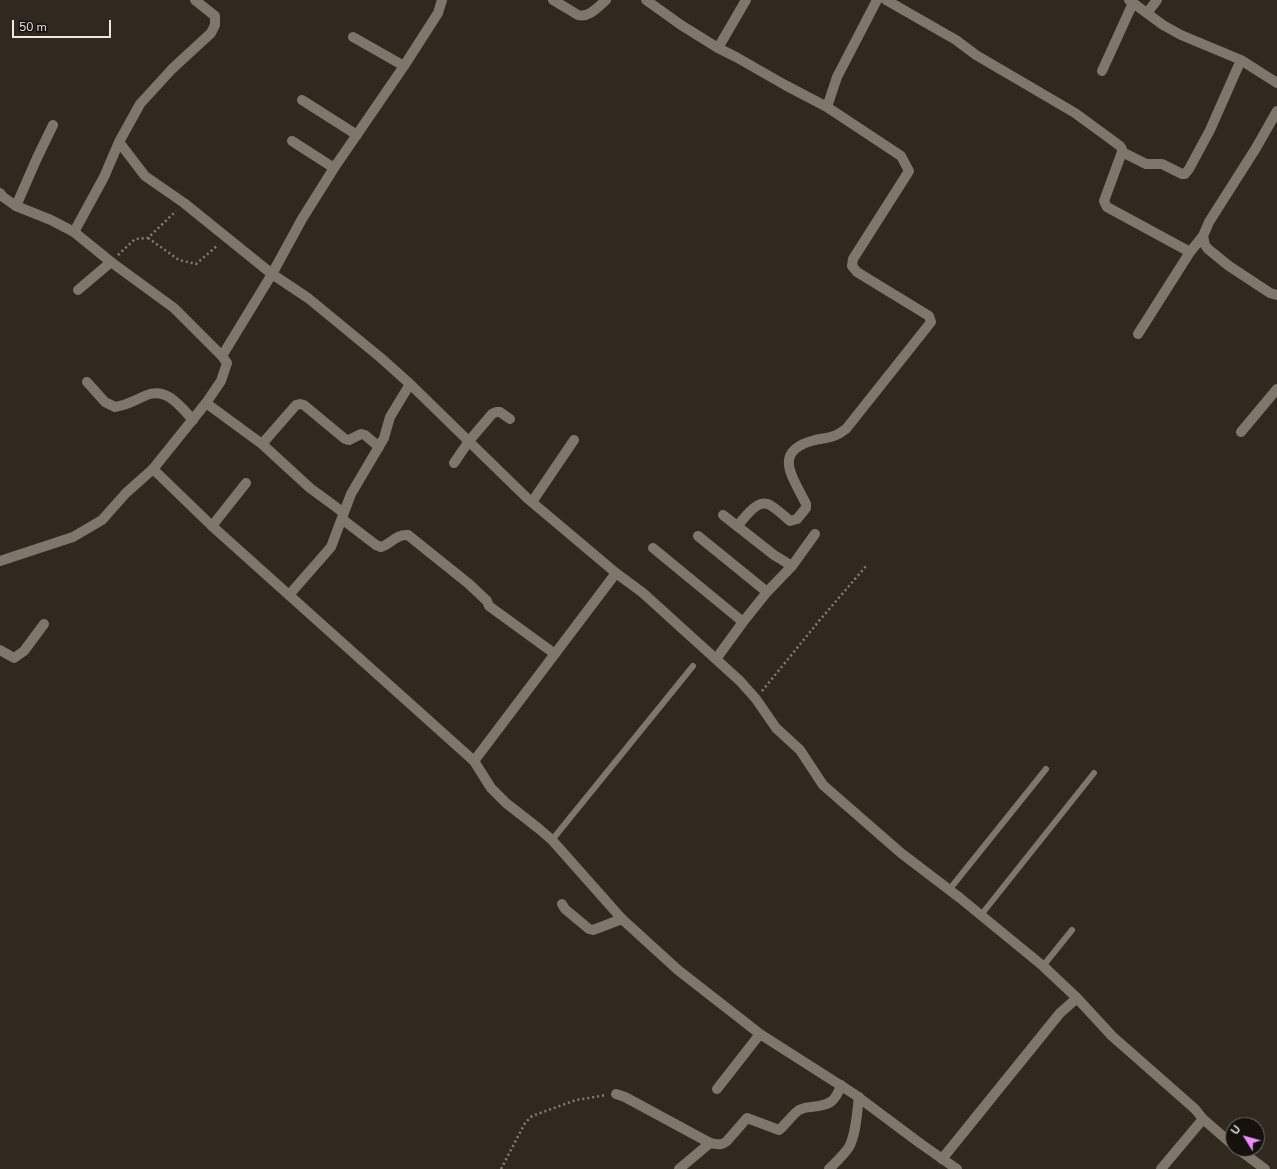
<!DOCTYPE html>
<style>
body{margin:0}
#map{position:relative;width:1277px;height:1169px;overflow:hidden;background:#30291f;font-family:"Nunito Sans",sans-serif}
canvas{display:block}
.north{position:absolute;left:1225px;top:1117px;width:40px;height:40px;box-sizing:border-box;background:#15120e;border:1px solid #6b6863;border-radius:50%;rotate:307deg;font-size:11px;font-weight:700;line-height:16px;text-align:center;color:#ede9e2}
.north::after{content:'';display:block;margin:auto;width:14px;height:18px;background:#eb8dfc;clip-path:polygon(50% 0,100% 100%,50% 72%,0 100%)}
.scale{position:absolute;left:12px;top:20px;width:99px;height:18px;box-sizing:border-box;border:2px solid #ede9e2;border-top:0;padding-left:5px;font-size:12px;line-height:14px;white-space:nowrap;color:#ede9e2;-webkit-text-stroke:3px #15120e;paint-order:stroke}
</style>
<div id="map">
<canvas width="1277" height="1169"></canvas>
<div class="north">U</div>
<div class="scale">50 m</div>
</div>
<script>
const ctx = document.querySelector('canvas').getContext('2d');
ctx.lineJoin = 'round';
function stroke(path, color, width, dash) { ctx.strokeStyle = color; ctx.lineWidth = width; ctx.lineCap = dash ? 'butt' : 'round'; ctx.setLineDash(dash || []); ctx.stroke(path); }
const path = new Path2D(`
 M148 238 179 260 196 264 218 245
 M118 255 135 239 148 238 176 211
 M762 691 819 621 867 565
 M501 1169 525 1123 532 1116 576 1100 607 1095`);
const lane = new Path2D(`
 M552 840 693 666
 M949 890 1046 769
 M981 915 1094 773
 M1043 966 1072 930`);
const street = new Path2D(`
 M553 0 578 15C589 18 598 7 606 0
 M646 0 681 25 718 48 746 0
 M886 0 956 40 976 55 1075 113 1120 146 1122 149V152L1104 201 1107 207 1190 252 1203 236
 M1129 0 1163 25 1181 35 1241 60 1277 83
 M1147 13 1157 0
 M353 37 404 66
 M718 48 736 57 785 85 827 107
 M1102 71 1133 3
 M302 100 357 135
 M1277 111 1256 148 1209 222 1203 236 1205 245 1208 249 1229 266 1270 293 1277 295
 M292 141 334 168
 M119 142 145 176 184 203 272 274 308 298 381 358 410 384 527 498 616 573 643 593 740 681 756 699 776 728 800 750 823 785 901 853 960 898 1043 966 1077 998
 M1122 152 1146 164H1162L1182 174H1185L1189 169 1210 130 1241 60
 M16 206 37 158 53 125
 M74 232 104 177 119 142 140 104 172 69 211 33 215 25V16L195 0
 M78 290 111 262
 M1138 334 1190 252
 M222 356 272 274 302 219 334 168 404 66 438 13 442 0
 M87 382 105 402 115 407C128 405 135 400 147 395 167 387 181 407 193 420
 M206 403 262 444 296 405 300 404 304 405 345 439 349 440 361 434 365 435 379 447
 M1241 432 1277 389
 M262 444 310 488 344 513
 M454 463 469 441 492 414 496 412H500L510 419
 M532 502 574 440
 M723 515 774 555 792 566
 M342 519 376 545 381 547C391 544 396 534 408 535L469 584 487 601 489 606 555 654
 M212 526 246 483
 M737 526C745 518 757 498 770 505 777 509 784 516 790 521L797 519 806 508V504C793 477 771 451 815 440 829 437 834 438 846 429L931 322 929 316 857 272 852 266 853 259 909 171 901 156 827 107 837 77 877 0
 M698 536 767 592 743 622
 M653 548 743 622 716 659
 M0 561 73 537 102 520 126 493 153 469
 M767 592 792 566 815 534
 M289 595 331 547 351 494 384 438 390 417 410 384
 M0 650 14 658 24 651 44 624
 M474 761 616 573
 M562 904 565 909 589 929 593 930 622 919
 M717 1089 760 1034
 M616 1094 625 1097 710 1143C717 1144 721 1146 727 1141L747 1118 779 1130C786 1124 792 1115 799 1110 803 1108 807 1107 811 1107 829 1105 835 1103 841 1085
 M1238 1149 1265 1169
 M942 1159 1060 1013 1077 998 1112 1036 1195 1109 1203 1119
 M679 1169 710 1143
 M829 1169C836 1162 843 1156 849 1147 856 1135 857 1112 859 1097
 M1161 1169 1203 1119 1233 1145`);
const secondary = new Path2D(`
 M0 193 3 197 16 206 51 220 74 232 111 262 174 308 222 356 227 363 221 381 206 403 153 469 212 526 474 761 491 788 506 803 538 828 552 840 622 919 678 970 760 1034 854 1094 921 1144 957 1169`);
stroke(path, '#847e76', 2.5, [2, 3]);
stroke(lane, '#80776c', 6);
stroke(street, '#80776c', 10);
stroke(secondary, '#80776c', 10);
</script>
